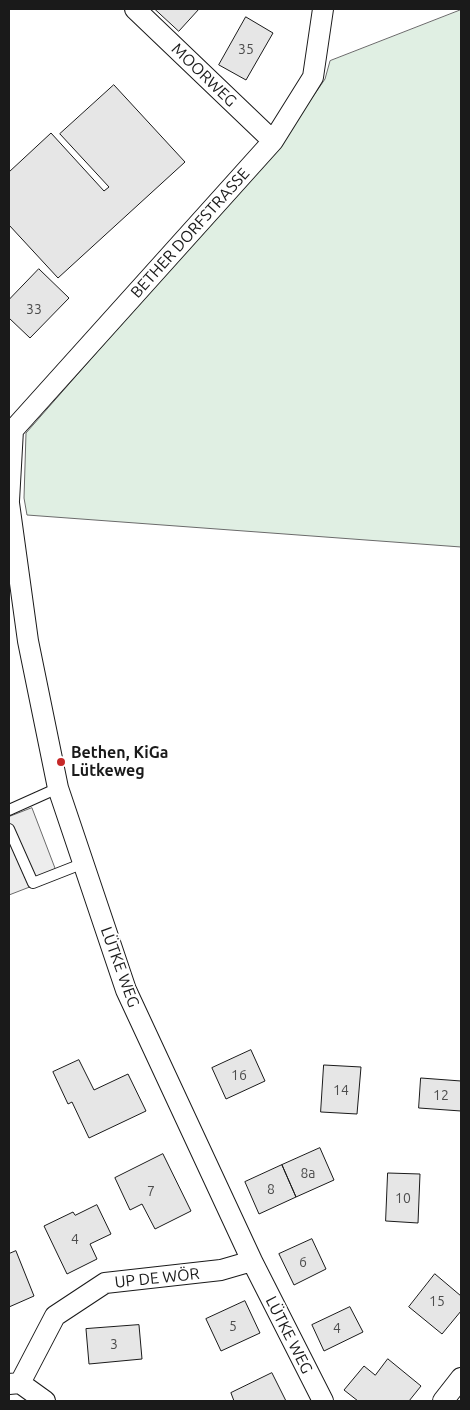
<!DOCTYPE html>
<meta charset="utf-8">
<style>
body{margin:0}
#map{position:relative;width:470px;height:1410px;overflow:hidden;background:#fff;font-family:Ubuntu,sans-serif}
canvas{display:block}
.frame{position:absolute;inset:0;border:10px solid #1a1a1a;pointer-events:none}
</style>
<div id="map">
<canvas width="470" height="1410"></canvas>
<div class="frame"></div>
</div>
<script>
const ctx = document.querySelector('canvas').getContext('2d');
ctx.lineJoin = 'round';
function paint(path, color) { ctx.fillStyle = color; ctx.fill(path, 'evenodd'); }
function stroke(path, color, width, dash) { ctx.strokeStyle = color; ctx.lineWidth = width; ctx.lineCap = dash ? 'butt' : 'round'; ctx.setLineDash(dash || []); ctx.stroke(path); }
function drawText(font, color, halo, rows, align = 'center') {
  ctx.font = font + ' Ubuntu,sans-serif'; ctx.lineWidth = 4; ctx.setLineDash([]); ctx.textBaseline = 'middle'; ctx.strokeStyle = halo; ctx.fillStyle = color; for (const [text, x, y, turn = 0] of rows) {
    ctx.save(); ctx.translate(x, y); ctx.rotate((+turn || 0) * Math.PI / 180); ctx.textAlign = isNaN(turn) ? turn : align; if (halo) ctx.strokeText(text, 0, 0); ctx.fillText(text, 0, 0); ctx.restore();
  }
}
const green = new Path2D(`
 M461 10V547L27 515 24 498 26 433 283 140 325 79 330 61Z`);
const parking = new Path2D(`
 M32 808 58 876 9 895V817Z`);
const building = new Path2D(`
 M155 9H199L179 31Z
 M246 17 273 33 246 80 219 65Z
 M114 85 185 162 58 278 9 225V172L51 133 104 191 109 187 60 134Z
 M39 269 69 298 30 338 9 318V300Z
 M251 1050 265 1081 226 1099 212 1068Z
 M79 1060 94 1090 128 1074 146 1111 89 1138 72 1102 68 1104 53 1072Z
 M324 1065 361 1067 357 1114 321 1112Z
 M421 1078 461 1081V1111L419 1108Z
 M320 1148 334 1180 296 1197 282 1165Z
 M163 1154 191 1211 155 1229 142 1204 130 1210 115 1178Z
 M282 1165 296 1197 259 1214 245 1182Z
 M388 1173 420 1174 418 1223 386 1221Z
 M97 1205 111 1234 90 1244 97 1259 67 1274 44 1226 73 1212 75 1215Z
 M312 1239 326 1269 294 1285 279 1254Z
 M16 1251 34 1296 9 1307V1254Z
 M435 1274 461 1296V1311L442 1334 409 1307Z
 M245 1301 260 1333 221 1351 206 1319Z
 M350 1307 363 1332 324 1351 312 1325Z
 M139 1325 142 1359 89 1364 86 1329Z
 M388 1359 421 1386 409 1401H358L344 1390 364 1366 375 1375Z
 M272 1373 286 1401H234L231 1393Z`);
const lane = new Path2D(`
 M9 810 58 788
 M9 829 33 883 84 863`);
const street = new Path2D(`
 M135 9 273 141
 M9 432 13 430 273 141 313 77 323 9
 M9 501 13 430
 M9 503 28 641 58 788 126 990 252 1261 323 1401
 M20 1383 45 1401
 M9 1384 20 1383 55 1316 105 1283 221 1270 252 1261
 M443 1401 461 1378`);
const markers = [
 [61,762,5,"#c62828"]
];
const numberNames = [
 ["35",246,49],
 ["33",34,309],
 ["16",239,1075],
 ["14",341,1090],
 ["12",441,1095],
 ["8a",308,1173],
 ["8",271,1189],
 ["7",151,1191],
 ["10",403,1198],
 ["4",75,1239],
 ["6",303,1262],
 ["15",437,1301],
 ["5",233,1326],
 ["4",337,1328],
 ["3",114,1344]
];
const streetNames = [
 ["MOORWEG",204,75,44],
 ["BETHER DORFSTRASSE",190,233,-48],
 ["LÜTKE WEG",120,967,70],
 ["UP DE WÖR",157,1278,-6],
 ["LÜTKE WEG",289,1335,63]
];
const poiNames = [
 ["Bethen, KiGa",71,753],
 ["Lütkeweg",71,771]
];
paint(green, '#e0efe3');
stroke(green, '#6a6a6a', 1);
paint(parking, '#ededed');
stroke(parking, '#6a6a6a', 1);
paint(building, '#e6e6e6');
stroke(building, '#1a1a1a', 1);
stroke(lane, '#1a1a1a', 12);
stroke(street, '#1a1a1a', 22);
stroke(lane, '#fff', 10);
stroke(street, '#fff', 20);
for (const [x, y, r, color] of markers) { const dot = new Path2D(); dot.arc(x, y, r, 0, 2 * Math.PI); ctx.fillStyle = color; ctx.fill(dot); stroke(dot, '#fff', 2); }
drawText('14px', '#4d4d4d', null, numberNames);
drawText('16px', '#1a1a1a', '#fff', streetNames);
drawText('bold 16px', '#1a1a1a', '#fff', poiNames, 'left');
</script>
